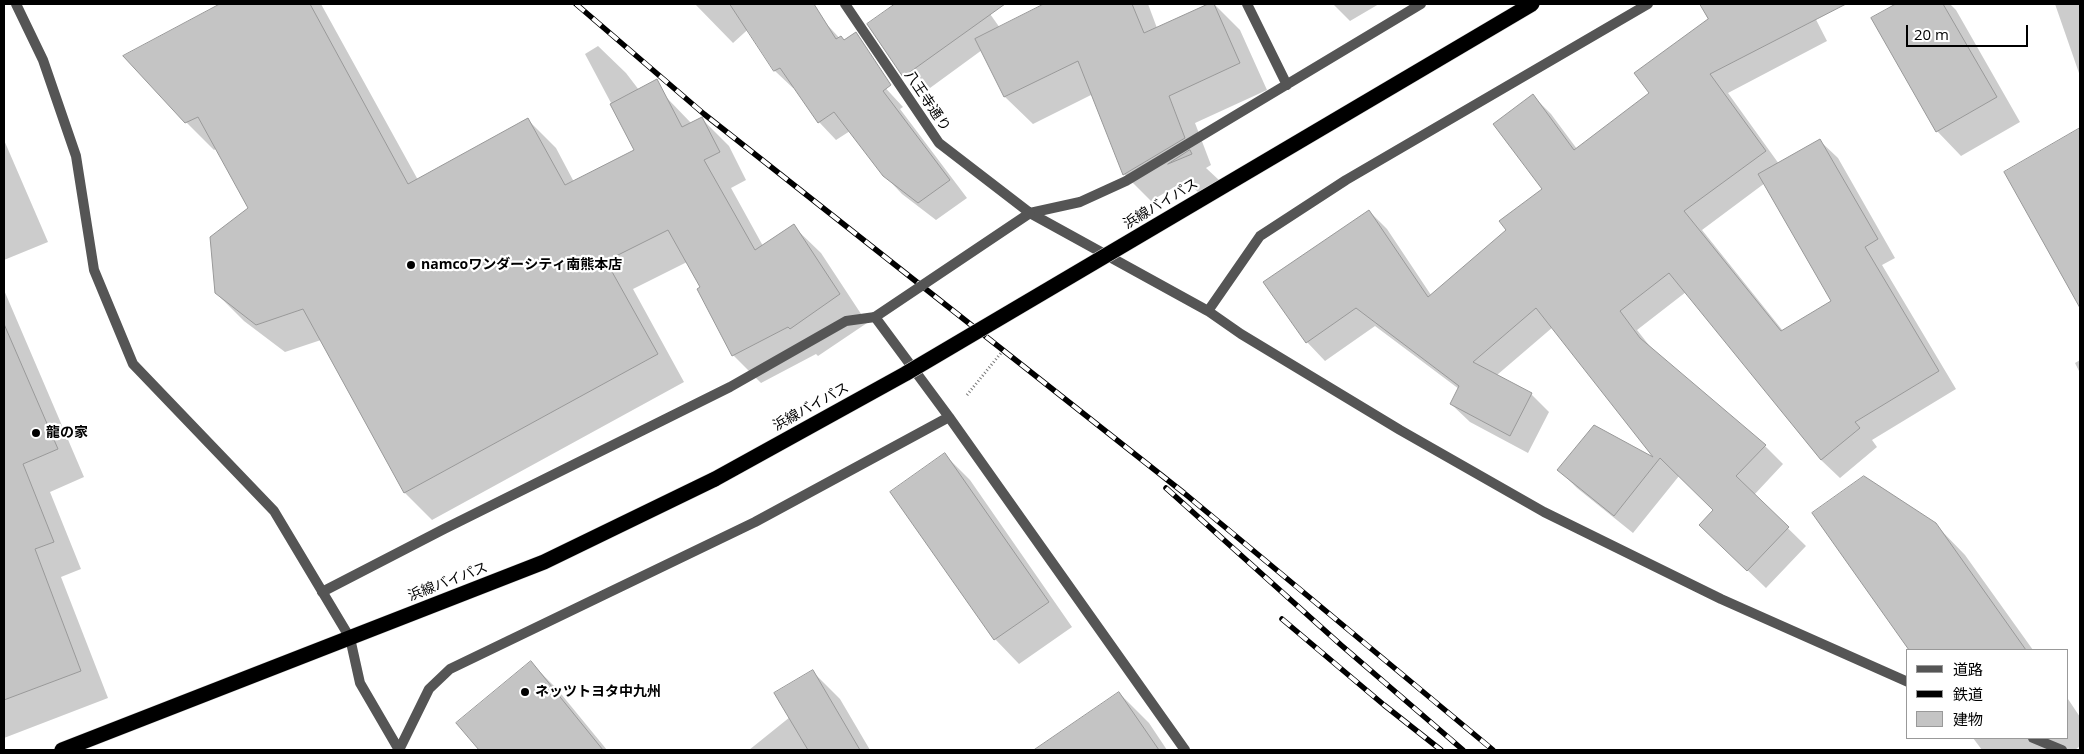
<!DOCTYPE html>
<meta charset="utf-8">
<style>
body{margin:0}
#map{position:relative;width:2084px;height:754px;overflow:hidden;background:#fff;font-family:"Open Sans","Noto Sans JP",sans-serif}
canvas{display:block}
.frame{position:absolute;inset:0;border:5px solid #000;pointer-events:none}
.legend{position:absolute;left:1906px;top:649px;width:162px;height:90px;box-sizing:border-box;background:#fff;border:1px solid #999;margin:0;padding:6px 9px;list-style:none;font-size:15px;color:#000}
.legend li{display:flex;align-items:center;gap:10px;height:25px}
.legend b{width:25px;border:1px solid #999}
.scale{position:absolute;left:1906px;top:25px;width:122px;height:22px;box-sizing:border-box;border:2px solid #000;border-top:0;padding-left:6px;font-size:15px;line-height:18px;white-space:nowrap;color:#000;-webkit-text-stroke:4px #fff;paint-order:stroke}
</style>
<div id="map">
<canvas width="2084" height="754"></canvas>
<div class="frame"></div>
<ul class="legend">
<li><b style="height:6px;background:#555"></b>道路</li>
<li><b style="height:6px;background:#000"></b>鉄道</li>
<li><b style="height:14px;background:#c4c4c4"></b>建物</li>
</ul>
<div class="scale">20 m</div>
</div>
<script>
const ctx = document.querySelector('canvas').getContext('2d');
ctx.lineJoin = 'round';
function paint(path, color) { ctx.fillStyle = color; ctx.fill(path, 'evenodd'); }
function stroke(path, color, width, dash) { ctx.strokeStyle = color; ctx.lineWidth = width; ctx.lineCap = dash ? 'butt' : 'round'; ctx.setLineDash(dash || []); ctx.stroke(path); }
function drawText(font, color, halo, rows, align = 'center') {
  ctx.font = font + ' "Open Sans","Noto Sans JP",sans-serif'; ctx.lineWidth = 4.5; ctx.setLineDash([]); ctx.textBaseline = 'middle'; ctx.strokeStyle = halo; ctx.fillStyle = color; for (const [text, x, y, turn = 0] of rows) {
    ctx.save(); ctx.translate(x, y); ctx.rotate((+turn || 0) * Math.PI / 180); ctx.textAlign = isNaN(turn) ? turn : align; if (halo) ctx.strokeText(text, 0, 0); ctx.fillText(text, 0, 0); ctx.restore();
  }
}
const shadow = new Path2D(`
 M223 4H321L418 180 528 120 556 148 574 182 636 150 585 54 598 46 626 73 652 107 666 97 692 124 702 119 729 146 746 180 731 188 763 246 793 226 821 253 867 323 818 356 816 354 761 383 733 355 702 287 687 262 633 289 684 382 432 520 405 493 321 340 285 352 244 321 216 293 250 209 217 148 214 150 186 122 125 56Z
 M695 4H776L733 43Z
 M897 4H983L1000 28 1046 4H1148L1157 28 1214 4 1240 30 1267 90 1195 123 1211 165 1206 168 1220 181 1199 193 1186 180 1151 201 1124 174 1093 94 1033 124 1005 97 982 50 930 88 912 70 879 17Z
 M1333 4H1379L1350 21Z
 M1702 4H1808L1827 41 1728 93 1779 164 1819 140 1838 158 1895 258 1882 265 1956 389 1872 440 1877 447 1840 478 1821 460 1686 292 1637 330 1652 349 1765 446 1783 464 1754 495 1806 546 1766 588 1719 543 1715 510 1679 476 1633 533 1577 488 1559 470 1594 427 1658 461 1553 327 1497 375 1531 394 1549 412 1528 453 1470 422 1451 404 1459 389 1375 326 1325 361 1307 342 1369 211 1387 229 1431 295 1508 230 1544 189 1533 96 1551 114 1577 149 1651 94 1710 19ZM1765 183 1833 301 1783 331 1702 230Z
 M1899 4H1950L1956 10 2020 122 1961 156 1937 131 1872 19Z
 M2055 4H2080V76Z
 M809 5 903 107 900 109 967 198 936 220 902 194 884 175 850 131 836 140 819 122 795 87 793 88 775 71 755 40Z
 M2080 130V301L2074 294 2005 172Z
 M4 140 48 242 4 260Z
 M4 290 84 477 50 492 81 569 61 577 108 698 4 738Z
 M2080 360V373L2075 363Z
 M945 455 970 480 1072 627 1019 664 995 639Z
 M1814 514 1935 524 1965 555 2033 650H1911Z
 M531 663 557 689 607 750H480L458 723Z
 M813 672 840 699 870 750H749L790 717Z
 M1119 693 1149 723 1167 750H1036Z
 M2068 699 2080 717V746L2075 750H1982L1973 738H2068Z`);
const building = new Path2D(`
 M220 4H310L408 184 528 118 565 185 634 150 610 104 657 79 682 127 702 117 720 152 704 160 755 250 794 224 840 294 790 329 788 327 732 356 697 289 700 287 668 230 606 261 658 354 404 493 303 309 256 325 215 293 210 237 248 208 198 117 185 123 123 56Z
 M730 4H814L836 39 841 36 844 40 856 32 891 85 883 91 950 180 918 203 883 176 834 112 818 123 780 68 774 71Z
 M895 4H1005L903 77 867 24Z
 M1044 4H1132L1144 33 1208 4H1214L1240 63 1169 96 1185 138 1123 175 1078 61 1004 97 975 39Z
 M1700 4H1846L1710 74 1766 151 1684 211 1781 331 1831 301 1758 174 1820 139 1878 239 1865 247 1939 371 1855 422 1860 428 1821 460 1669 273 1620 311 1640 338 1766 445 1736 476 1789 527 1747 571 1699 525 1713 510 1660 458 1614 516 1557 470 1594 425 1653 457 1536 308 1473 362 1532 393 1510 436 1450 404 1459 386 1356 308 1306 343 1263 282 1369 210 1428 297 1506 230 1499 221 1542 189 1493 124 1533 94 1574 150 1649 93 1634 73 1708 19Z
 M1896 4H1943L1997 97 1936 132 1871 18Z
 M2080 128V308L2004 172Z
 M1190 150 1192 154 1168 164Z
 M4 324 58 449 23 464 54 542 35 549 81 671 4 700Z
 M945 453 1049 602 994 640 890 492Z
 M1864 476 1936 523 2026 650H1909L1812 513Z
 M531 661 603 750H479L456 723Z
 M813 670 860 750H808L774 693Z
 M1119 692 1159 750H1034Z`);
const path = new Path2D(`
 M967 395 1001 353`);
const lane = new Path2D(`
 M16 4 43 60 76 156 94 270 133 364 274 511 350 638`);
const street = new Path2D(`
 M845 4 939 143 1030 213 1208 311 1241 334 1400 430 1544 512 1721 599 1908 682
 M1247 4 1287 85
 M1030 213 1080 202 1126 181 1421 4
 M1208 311 1260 236 1346 180 1648 4
 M322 592 444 529 730 387 846 321 875 317 949 417
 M350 638 360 683 399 750
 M2033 738 2062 750
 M399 750 429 689 450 669 755 522 949 417 1185 750`);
const highway = new Path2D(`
 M62 750 544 562 715 479`);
const rail = new Path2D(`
 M576 4 704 114 1184 493 1493 750
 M1166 488 1341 645 1463 750
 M1282 619 1384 705 1441 750`);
const streetBridge = new Path2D(`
 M875 317 1030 213`);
const highwayBridge = new Path2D(`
 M715 479 905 374 1532 4`);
const markers = [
 [411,265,5,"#000"],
 [36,433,5,"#000"],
 [525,692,5,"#000"]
];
const streetNames = [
 ["八王寺通り",927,101,56],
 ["浜線バイパス",1161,204,-31],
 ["浜線バイパス",811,407,-29],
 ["浜線バイパス",448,582,-21]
];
const poiNames = [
 ["namcoワンダーシティ南熊本店",421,265],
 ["龍の家",46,433],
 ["ネッツトヨタ中九州",535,692]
];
paint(shadow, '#0003');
paint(building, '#c4c4c4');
stroke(building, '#999', 1);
stroke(highway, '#dbdbdb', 16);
stroke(path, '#777', 3, [1, 2.5]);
stroke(lane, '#555', 10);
stroke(street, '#555', 10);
stroke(highway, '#000', 15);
stroke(rail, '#000', 5.5);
stroke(rail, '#fff', 4, [11]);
stroke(highwayBridge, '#dbdbdb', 16, []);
stroke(streetBridge, '#555', 10);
stroke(highwayBridge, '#000', 15);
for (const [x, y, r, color] of markers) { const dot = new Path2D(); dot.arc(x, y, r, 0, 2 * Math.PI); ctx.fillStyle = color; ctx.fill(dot); stroke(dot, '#fff', 2); }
drawText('14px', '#000', '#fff', streetNames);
drawText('bold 14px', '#000', '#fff', poiNames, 'left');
</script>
